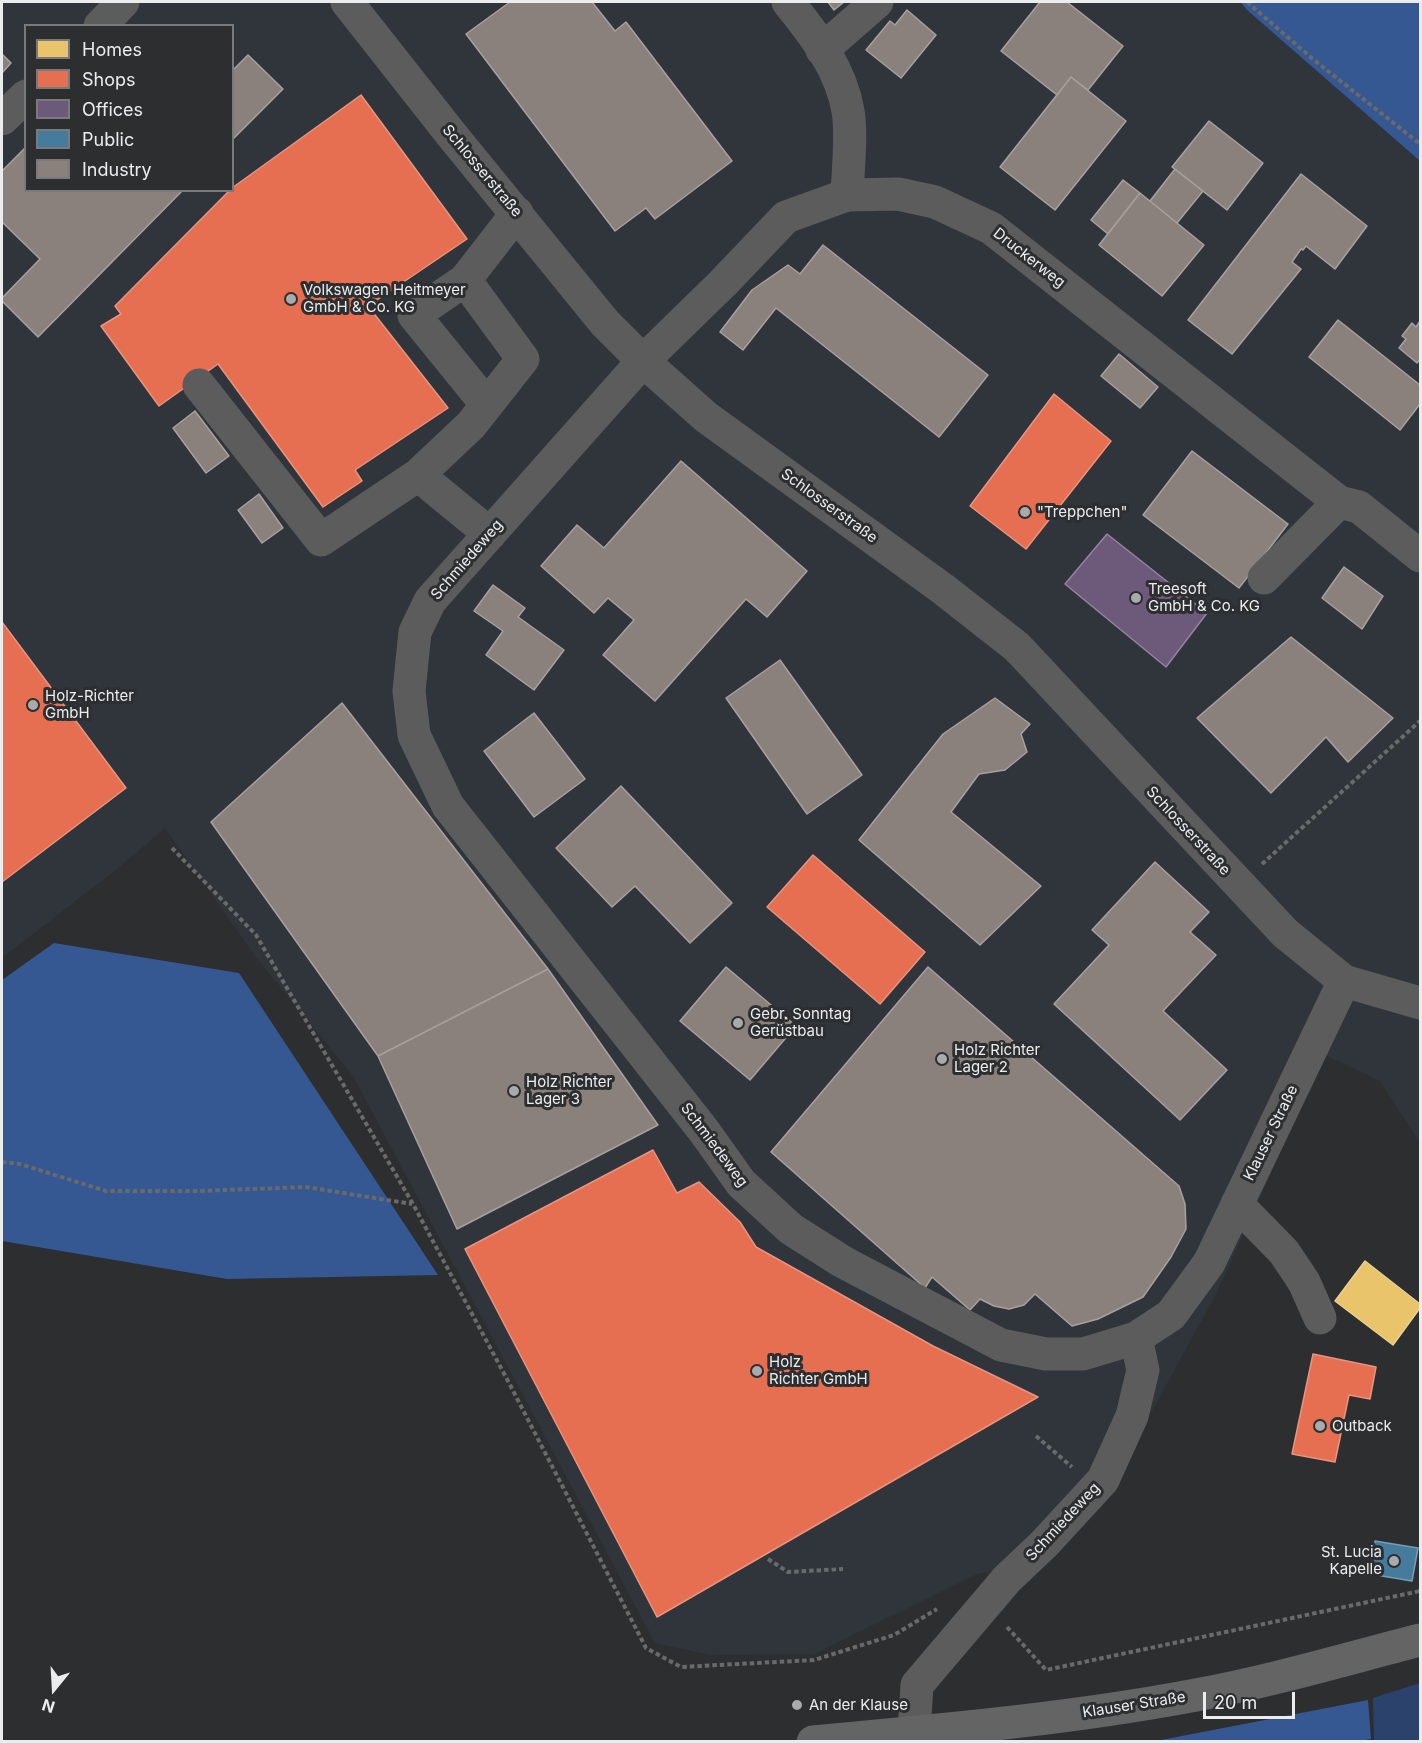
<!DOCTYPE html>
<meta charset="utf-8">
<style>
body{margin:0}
#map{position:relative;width:1422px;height:1743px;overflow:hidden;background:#2d2e2f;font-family:Inter,sans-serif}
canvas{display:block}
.frame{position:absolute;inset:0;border:3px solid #ebecee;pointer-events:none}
.legend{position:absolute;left:24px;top:24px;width:210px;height:168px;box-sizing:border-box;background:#2c2e30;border:2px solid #787a7c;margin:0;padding:8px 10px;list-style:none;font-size:18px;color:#ebecee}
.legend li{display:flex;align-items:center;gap:12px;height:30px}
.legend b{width:30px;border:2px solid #787a7c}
.north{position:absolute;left:24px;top:1659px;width:60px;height:60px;-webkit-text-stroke:4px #2c2e30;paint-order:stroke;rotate:198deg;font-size:16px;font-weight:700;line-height:24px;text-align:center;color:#ebecee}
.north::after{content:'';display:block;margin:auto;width:21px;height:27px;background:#ebecee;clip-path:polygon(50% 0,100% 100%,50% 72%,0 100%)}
.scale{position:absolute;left:1203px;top:1692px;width:92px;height:27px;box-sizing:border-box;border:3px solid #ebecee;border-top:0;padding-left:8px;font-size:18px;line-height:21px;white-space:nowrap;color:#ebecee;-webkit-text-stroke:4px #2c2e30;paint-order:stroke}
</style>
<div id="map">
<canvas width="1422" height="1743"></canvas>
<div class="frame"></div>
<ul class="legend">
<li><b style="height:16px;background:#e9c46a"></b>Homes</li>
<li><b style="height:16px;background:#e76f51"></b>Shops</li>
<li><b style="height:16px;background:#6d597a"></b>Offices</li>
<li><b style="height:16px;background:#457b9d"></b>Public</li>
<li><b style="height:16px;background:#8a817c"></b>Industry</li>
</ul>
<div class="north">N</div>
<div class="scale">20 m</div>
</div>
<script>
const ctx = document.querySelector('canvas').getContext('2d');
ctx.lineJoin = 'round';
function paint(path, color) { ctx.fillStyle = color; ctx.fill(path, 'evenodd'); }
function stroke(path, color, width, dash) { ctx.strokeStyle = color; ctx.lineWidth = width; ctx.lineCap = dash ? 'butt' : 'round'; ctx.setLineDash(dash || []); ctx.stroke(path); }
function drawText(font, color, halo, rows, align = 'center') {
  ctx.font = font + ' Inter,sans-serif'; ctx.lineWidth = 6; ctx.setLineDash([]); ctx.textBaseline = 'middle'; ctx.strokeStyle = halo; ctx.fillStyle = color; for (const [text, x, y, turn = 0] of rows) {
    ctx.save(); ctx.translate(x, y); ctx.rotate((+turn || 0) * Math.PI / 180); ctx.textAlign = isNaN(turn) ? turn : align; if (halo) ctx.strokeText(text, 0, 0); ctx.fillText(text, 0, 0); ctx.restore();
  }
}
const built = new Path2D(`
 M2 2H1238L1420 161V1143L1380 1081 1325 1055 1216 1294 1105 1497 1037 1564 977 1574 814 1654 710 1655 655 1643 353 1076 256 957 165 828 117 869 2 958ZM26 26H232V190H26Z`);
const green = new Path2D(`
 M1420 1683V1741H1367L1374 1740 1373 1698Z`);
const forest = new Path2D(`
 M1240 2H1420V161L1247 10Z
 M54 943 239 973 438 1275 227 1279 2 1241V980Z
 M1368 1700 1371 1739 1353 1742 1156 1741Z`);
const homes = new Path2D(`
 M1365 1261 1420 1304V1308L1393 1345 1335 1301Z`);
const shops = new Path2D(`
 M361 95 467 239 368 306 448 408 355 470 362 481 323 507 218 364 159 406 101 326 121 314 115 306 228 192 232 190V188Z
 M1054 394 1111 441 1026 549 970 506Z
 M2 622 126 788 2 882Z
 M813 855 925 952 880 1004 767 907Z
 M653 1150 677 1193 699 1182 740 1222 756 1247 933 1346 1038 1397 657 1617 465 1249Z
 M1313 1354 1376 1367 1370 1399 1349 1395 1335 1462 1292 1454Z`);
const offices = new Path2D(`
 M1107 534 1207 613 1166 667 1065 584Z`);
const public = new Path2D(`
 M1375 1541 1418 1548 1412 1581 1370 1574Z`);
const industry = new Path2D(`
 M510 2H592L615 31 626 22 732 161 655 219 646 208 615 231 466 34Z
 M828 2H844L834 10Z
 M1040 2H1067L1123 46 1088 90 1071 77 1057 95 1001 51Z
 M907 10 936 35 901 78 866 50 890 21 895 25Z
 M2 54 11 63 2 73Z
 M248 55 283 89 232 140V71Z
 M1071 77 1126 121 1055 210 1000 167Z
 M1209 121 1263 163 1227 210 1172 167Z
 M26 147V190H183L38 337 2 301V298L40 259 2 222V171Z
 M1175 169 1203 191 1177 223 1150 201Z
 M1301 174 1367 226 1335 269 1306 246 1303 250 1301 249 1292 262 1301 269 1232 354 1188 320Z
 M1123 180 1140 193 1108 234 1091 220Z
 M1140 193 1204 245 1162 296 1099 245Z
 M823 245 988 375 939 437 776 308 743 350 720 332 752 290 788 265 800 274Z
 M1338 320 1420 385V404L1400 430 1309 357Z
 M1420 321V359L1417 363 1399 348 1406 339 1402 336 1412 323 1416 327Z
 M1119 354 1158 387 1140 408 1101 376Z
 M195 411 229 456 206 473 173 428Z
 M1192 451 1288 524 1239 588 1143 515Z
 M681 461 807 571 767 617 746 599 655 701 603 655 634 620 608 598 594 613 541 566 577 525 604 548Z
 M259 494 283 528 262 543 238 510Z
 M1344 567 1383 596 1362 629 1322 598Z
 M493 585 525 608 518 617 564 650 534 690 486 655 503 631 474 611Z
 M1291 637 1393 718 1348 762 1326 737 1271 793 1197 718Z
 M780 660 862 775 807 814 726 698Z
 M995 698 1030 724 1021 734 1027 752 1005 770 979 774 951 812 1041 886 980 945 859 840 943 734Z
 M342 703 548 969 378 1056 211 822Z
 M534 713 585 779 534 817 484 751Z
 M621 786 732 903 690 943 635 886 612 907 556 848Z
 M1155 862 1209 912 1190 932 1216 955 1163 1011 1227 1070 1180 1120 1054 1004 1109 945 1092 930Z
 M726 967 796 1026 750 1080 680 1021Z
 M928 967 1179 1186 1185 1204 1186 1229 1171 1257 1143 1297 1098 1319 1072 1326 1035 1294 1024 1305 1009 1309 994 1306 980 1299 970 1310 932 1277 925 1288 771 1152Z
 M548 969 658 1125 457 1229 378 1056Z`);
const path = new Path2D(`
 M1247 2 1314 60 1420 144
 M172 848 256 935 413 1204 508 1381 646 1648 681 1667 814 1660 894 1635 937 1609
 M1262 864 1420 721
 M2 1162 20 1164 106 1191H198L306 1187 412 1204
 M1036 1436 1072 1467
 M768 1559 788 1572 843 1569
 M1007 1627 1046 1670 1420 1591`);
const minor = new Path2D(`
 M347 2 451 134 605 323 643 361 706 417 943 589 1017 647 1285 933 1344 981 1420 1003
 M788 2C814 34 841 69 848 111 852 134 848 170 847 195
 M100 26 123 2
 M822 50 877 2
 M2 119 26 96
 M465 280 414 315 487 405
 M199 385 321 540 418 475 490 534
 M418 475 471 425 523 359 465 280 517 213
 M1264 578 1339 502
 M1344 981 1209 1263 1171 1315 1136 1338 1083 1354H1046L1001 1345 843 1262 791 1229 741 1183 704 1131 448 806 414 735 409 691 415 632 430 601 643 361 723 283 786 217 847 195 898 194 935 202 991 228 1339 502 1359 507 1420 556
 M1237 1204 1284 1252 1304 1282 1320 1318
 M914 1733 917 1685 1007 1579 1044 1544 1103 1480 1132 1416 1143 1370 1136 1338`);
const major = new Path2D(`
 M813 1742C941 1730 1069 1719 1196 1695 1272 1681 1346 1659 1420 1640`);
const markers = [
 [291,299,6,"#a8aaab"],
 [1025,512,6,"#a8aaab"],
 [1136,598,6,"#a8aaab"],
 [33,705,6,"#a8aaab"],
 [738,1023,6,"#a8aaab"],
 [942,1059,6,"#a8aaab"],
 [514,1091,6,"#a8aaab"],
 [757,1371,6,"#a8aaab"],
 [1320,1426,6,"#a8aaab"],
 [1394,1561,6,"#a8aaab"],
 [797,1705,6,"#a8aaab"]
];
const streetNames = [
 ["Schlosserstraße",482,171,50],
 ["Druckerweg",1029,258,38],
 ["Schlosserstraße",829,506,36],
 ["Schmiedeweg",467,560,-49],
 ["Schlosserstraße",1188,831,47],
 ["Klauser Straße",1271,1133,-64],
 ["Schmiedeweg",714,1145,53],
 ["Schmiedeweg",1063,1522,-47],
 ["Klauser Straße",1134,1705,-9]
];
const poiNames = [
 ["Volkswagen Heitmeyer",303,290],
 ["GmbH & Co. KG",303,307],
 ["\"Treppchen\"",1037,512],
 ["Treesoft",1148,589],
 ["GmbH & Co. KG",1148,606],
 ["Holz-Richter",45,696],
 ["GmbH",45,713],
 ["Gebr. Sonntag",750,1014],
 ["Gerüstbau",750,1031],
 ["Holz Richter",954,1050],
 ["Lager 2",954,1067],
 ["Holz Richter",526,1082],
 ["Lager 3",526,1099],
 ["Holz",769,1362],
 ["Richter GmbH",769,1379],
 ["Outback",1332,1426],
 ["St. Lucia",1382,1552,"right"],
 ["Kapelle",1382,1569,"right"],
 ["An der Klause",809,1705]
];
paint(built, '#30353c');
paint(green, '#2b436c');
paint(forest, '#355792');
paint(homes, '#e9c46a');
stroke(homes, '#ead092', 1.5);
paint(shops, '#e76f51');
stroke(shops, '#e89480', 1.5);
paint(offices, '#6d597a');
stroke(offices, '#93859d', 1.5);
paint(public, '#457b9d');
stroke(public, '#779db5', 1.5);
paint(industry, '#8a817c');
stroke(industry, '#a7a19e', 1.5);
stroke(path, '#696a6a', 4, [4.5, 3]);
stroke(minor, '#5c5c5c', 33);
stroke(major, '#646465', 33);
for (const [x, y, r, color] of markers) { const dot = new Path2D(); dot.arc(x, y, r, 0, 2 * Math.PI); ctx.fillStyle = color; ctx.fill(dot); stroke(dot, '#2c2e30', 2); }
drawText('15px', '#ebecee', '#2c2e30', streetNames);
drawText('15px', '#ebecee', '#2c2e30', poiNames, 'left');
</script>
